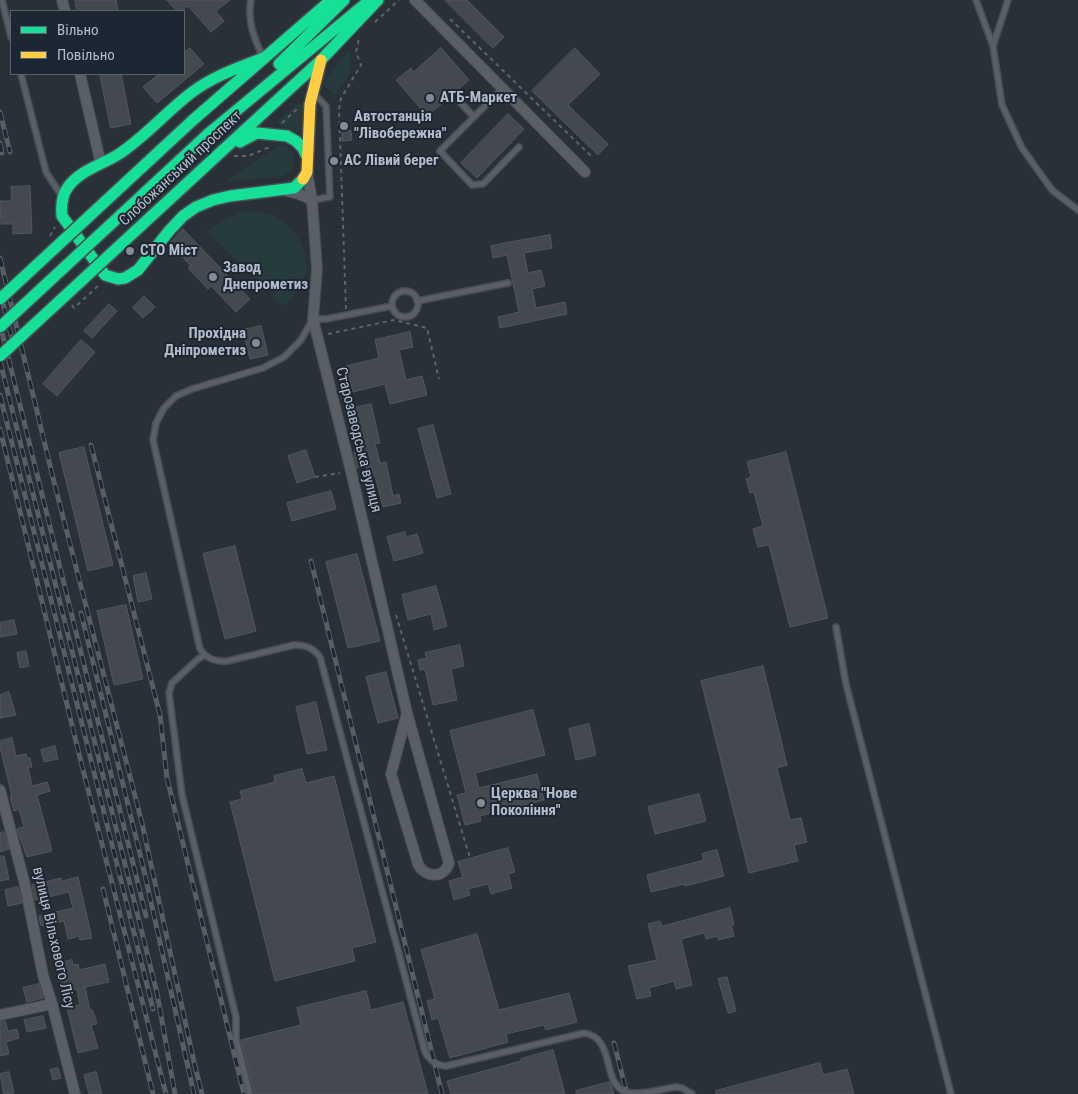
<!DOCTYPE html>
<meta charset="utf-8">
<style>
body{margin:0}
#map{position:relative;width:1078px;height:1094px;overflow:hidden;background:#2a3038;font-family:"Roboto Condensed",sans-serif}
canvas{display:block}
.legend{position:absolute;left:10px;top:10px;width:175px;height:65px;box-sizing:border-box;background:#1d2633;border:1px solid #59626f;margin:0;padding:6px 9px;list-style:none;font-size:15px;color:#b4bcc9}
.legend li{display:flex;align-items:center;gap:10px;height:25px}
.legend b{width:25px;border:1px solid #59626f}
</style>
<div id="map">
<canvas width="1078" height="1094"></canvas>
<ul class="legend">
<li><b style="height:6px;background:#16e098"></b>Вільно</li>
<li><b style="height:6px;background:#ffcf43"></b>Повільно</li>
</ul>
</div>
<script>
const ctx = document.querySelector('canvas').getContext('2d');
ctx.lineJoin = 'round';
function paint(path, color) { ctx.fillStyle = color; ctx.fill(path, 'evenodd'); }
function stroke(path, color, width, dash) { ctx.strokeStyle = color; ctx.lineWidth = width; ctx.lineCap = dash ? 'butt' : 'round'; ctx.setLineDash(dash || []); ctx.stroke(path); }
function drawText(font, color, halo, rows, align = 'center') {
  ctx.font = font + ' "Roboto Condensed",sans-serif'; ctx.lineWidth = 4; ctx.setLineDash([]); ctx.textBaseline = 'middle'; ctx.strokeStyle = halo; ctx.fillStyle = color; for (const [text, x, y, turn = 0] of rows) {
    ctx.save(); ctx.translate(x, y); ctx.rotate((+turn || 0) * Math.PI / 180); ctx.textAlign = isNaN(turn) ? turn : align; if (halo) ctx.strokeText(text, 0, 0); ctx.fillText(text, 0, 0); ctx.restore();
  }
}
const green = new Path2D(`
 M350 51 351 71 335 95 323 84 339 60Z
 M300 102 303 103 304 135 281 125 277 122Z
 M280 145C298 147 298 168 284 176L224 182Z
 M244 211C254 211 265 211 274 216 294 226 311 251 306 274 304 284 291 298 283 306L207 232 219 222Z`);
const building = new Path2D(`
 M75 0H116L118 11H77Z
 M167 0H230L216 11 224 21 211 32 188 6 181 11H177Z
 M445 0H467L504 37 493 48Z
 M190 48 204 64 157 103 143 87 159 74H184V53Z
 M441 48 469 80 427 116 396 80 411 68 413 72Z
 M575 48 600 74 568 105 608 144 598 155 532 91Z
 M100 74H121L131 124 111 128Z
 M508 114 524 129 477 178 461 163Z
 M351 131 352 140 342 141V132Z
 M30 186 32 233 13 234V224H1L0 201H12L11 187Z
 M183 229 250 299 236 312 211 286 208 289 188 268 191 266 170 244Z
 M550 235 552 248 524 253 528 273 541 270 545 286 532 289 536 308 565 302 567 314 500 328 498 317 519 312 507 255 493 258 491 246Z
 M144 296 155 307 143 318 133 308Z
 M109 304 117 311 92 338 84 331Z
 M261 326 268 355 250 359 243 330Z
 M410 332 413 347 399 350 406 380 422 376 427 395 390 404 385 384 353 392 346 366 379 358 375 340Z
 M81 340 95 352 57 396 43 384Z
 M371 404 380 443 375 444 380 463 386 462 393 496 399 494 401 503 383 507 375 475 368 477 366 466 357 468 354 452H357L355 441 362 440 354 408Z
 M433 425 451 494 437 498 418 429Z
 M84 447 113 565 88 571 59 453Z
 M306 450 315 477 297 483 288 456Z
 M786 452 828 618 790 627 769 545 758 547 753 529 763 526 754 492 750 493 746 479 751 477 747 462Z
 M331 491 336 509 292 521 287 503Z
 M405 532 406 537 417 534 423 553 394 561 387 537Z
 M235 546 256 631 225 639 203 554Z
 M357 554 380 641 348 648 326 562Z
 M146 573 152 599 138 602 133 576Z
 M436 586 447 626 434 630 431 614 408 620 402 595Z
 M126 605 143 679 114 685 97 611Z
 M14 620 17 634 0 637V623Z
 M460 645 464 666 451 669 457 700 433 705 425 669 420 670 418 660 427 658 425 653Z
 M26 651 29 666 20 668 17 653Z
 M763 666 787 765 777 768 790 820 801 818 807 842 794 845 798 861 749 873 701 681Z
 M386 672 398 718 378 723 366 677Z
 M9 692 16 715 0 718V695Z
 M316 702 327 750 307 754 296 707Z
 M533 710 545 755 475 773 479 788 537 774 544 800 480 816 481 821 465 825 457 795 466 793 450 731Z
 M589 724 596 755 576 760 569 729Z
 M12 738 16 756 26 754 27 758H30L32 767H28L32 786 47 782 50 791 37 795 52 851 27 857 17 829 24 827 19 809 14 811 10 796H12L0 747V741Z
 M55 746 58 759 44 762 41 750Z
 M302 769 306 783 334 776 376 942 352 948 355 961 275 981 230 802 242 799 240 791 275 782 274 776Z
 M699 794 706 821 655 834 648 807Z
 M4 832 9 849 0 852V833Z
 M508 848 515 872 508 874 512 888 491 894 488 884 468 889 470 895 454 900 449 881 463 877 458 862Z
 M717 850 724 876 685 886V884L651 892 647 875 704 860 702 854Z
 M0 856H4L9 879 0 881Z
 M78 877 92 938 80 940 79 936 68 939 64 921 41 926 39 916 73 908 69 892 35 900 32 885 61 878 62 881Z
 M18 887 22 903 8 906 5 890Z
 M730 908 734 925H731L734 936 718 940V936L706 939 704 933 681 939 692 985 676 989 674 981 649 988 651 996 637 999 628 966 657 960 648 924 660 921 662 926Z
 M477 934 499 1010 569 993 577 1022 546 1030 544 1025 506 1034 508 1042 450 1058 438 1018 432 1020 427 1001 435 999 421 950Z
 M72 960 73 965 78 964 79 970 105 964 109 982 85 987 90 1010H92L94 1014 97 1024 91 1025 98 1048 78 1053 67 1008 80 1005 77 989 63 993 56 964Z
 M727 977 736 1011 728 1013 718 979Z
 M39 984 43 998 27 1002 23 988Z
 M366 991 371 1010 403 1002 428 1094H255L241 1040 301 1025 297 1008Z
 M43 1016 46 1028 27 1032 24 1020Z
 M5 1021 8 1031 17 1029 19 1038 6 1042 9 1054 0 1056V1022Z
 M553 1050 565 1094H451L447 1081 521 1061V1059Z
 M820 1063 823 1075 847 1069 854 1094H716V1091Z
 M58 1068 61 1078 53 1080 50 1070Z
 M9 1072 14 1093 4 1094 0 1074Z
 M96 1072 102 1094H89L84 1075Z
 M610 1082 614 1094H576V1091Z`);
const path = new Path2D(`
 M450 19 591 156
 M375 22 399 0
 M282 123 297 109
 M234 156H248L270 147
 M50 236 55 227
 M72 305 74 308 99 285
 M346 309 339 109 341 98 361 65 356 52 359 38
 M328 334 394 320 427 328 439 379
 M315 477 340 473
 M396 615 470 858`);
const lane = new Path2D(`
 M2 0 11 37
 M251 0C247 20 254 39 263 57
 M976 0 993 46 1002 105 1022 148 1052 190 1078 210
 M993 46 1008 0
 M21 74 46 172 61 195
 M502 89 440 151 472 185 483 184 519 147
 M459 101 474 117
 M312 200 330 197 326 106 314 94
 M392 304a13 13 0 1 1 26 0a13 13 0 1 1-26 0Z
 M417 301 508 283
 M392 306 326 319H313L301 340 284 357 263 368 192 389 176 396 164 408 156 423 153 440 200 649C207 659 215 662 228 661L294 645C306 645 313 648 320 657L425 1052C430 1061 436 1065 446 1066L584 1033C619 1038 598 1092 633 1093 647 1094 662 1089 675 1087L682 1088 692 1094
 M836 627 846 684 951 1094
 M205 655 198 659 172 683 169 693 182 795 236 1017V1039L250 1094`);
const street = new Path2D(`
 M62 0 65 11
 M415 0 585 172
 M80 74 101 164
 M307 172 312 200 317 269 313 319 351 471 407 713 449 863C444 879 425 878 418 864L391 774 407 713
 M286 191 299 194 312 200
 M0 790 25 885 43 975 52 1004 75 1094
 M0 1015 52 1004`);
const fast = new Path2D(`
 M263 58C238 68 213 76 191 93 166 112 145 137 119 154 102 165 80 170 68 187 62 195 61 206 62 216L105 275 118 279 125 278 138 270 169 231 183 216 196 207 213 200 230 196 294 188 303 179
 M279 64 344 0
 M193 120 331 0
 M208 134 370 0
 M240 142 257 133 287 136 296 141 303 148 307 157
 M222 151 321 60 378 0`);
const slow = new Path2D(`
 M303 179 307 172 310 104 321 60`);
const rail = new Path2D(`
 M0 112 10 152
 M0 143 2 153
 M0 258 54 482 142 823 194 1062 202 1094
 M0 291 12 339
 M0 324 146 916
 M0 361 157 993 175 1094
 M0 395 153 1009
 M0 429 79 754 166 1094
 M91 445 160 715 167 778 244 1094
 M311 561 442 1094
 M81 613 142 862 194 1094
 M103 889 153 1094
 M614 1043 627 1094`);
const fastBridge = new Path2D(`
 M0 299 193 120
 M0 327 208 134
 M0 356 222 151`);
const markers = [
 [430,98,5,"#848b96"],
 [344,126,5,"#848b96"],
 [334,161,5,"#848b96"],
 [130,251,5,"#848b96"],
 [213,277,5,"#848b96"],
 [256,343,5,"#848b96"],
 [481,803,5,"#848b96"]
];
const poiNames = [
 ["АТБ-Маркет",440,98],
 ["Автостанція",354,117],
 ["\"Лівобережна\"",354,134],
 ["АС Лівий берег",344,161],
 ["СТО Міст",140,251],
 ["Завод",223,268],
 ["Днепрометиз",223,285],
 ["Прохідна",246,334,"right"],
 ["Дніпрометиз",246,351,"right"],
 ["Церква \"Нове",491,794],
 ["Покоління\"",491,811]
];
const streetNames = [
 ["Слобожанський проспект",181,169,-43],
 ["Старозаводська вулиця",358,440,76],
 ["вулиця Вільхового Лісу",53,938,77]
];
paint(green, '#273a3e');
paint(building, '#444950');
stroke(building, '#52575f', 1);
stroke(lane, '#484c53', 8);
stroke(street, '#484c53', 12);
stroke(fast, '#484c53', 14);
stroke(slow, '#484c53', 14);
stroke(path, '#5d636a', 2, [4, 4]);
stroke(lane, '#5a5e66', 5);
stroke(street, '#5a5e66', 10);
stroke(fast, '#16e098', 11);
stroke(slow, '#ffcf43', 11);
stroke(rail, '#595d64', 5);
stroke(rail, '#1d2633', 3, [9]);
stroke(fastBridge, '#484c53', 14, []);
stroke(fastBridge, '#16e098', 11);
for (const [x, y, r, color] of markers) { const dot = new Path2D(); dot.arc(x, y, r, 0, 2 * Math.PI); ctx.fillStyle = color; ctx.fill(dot); stroke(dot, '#1d2633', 2); }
drawText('bold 15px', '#b4bcc9', '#1d2633', poiNames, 'left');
drawText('15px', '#b4bcc9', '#1d2633', streetNames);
</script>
